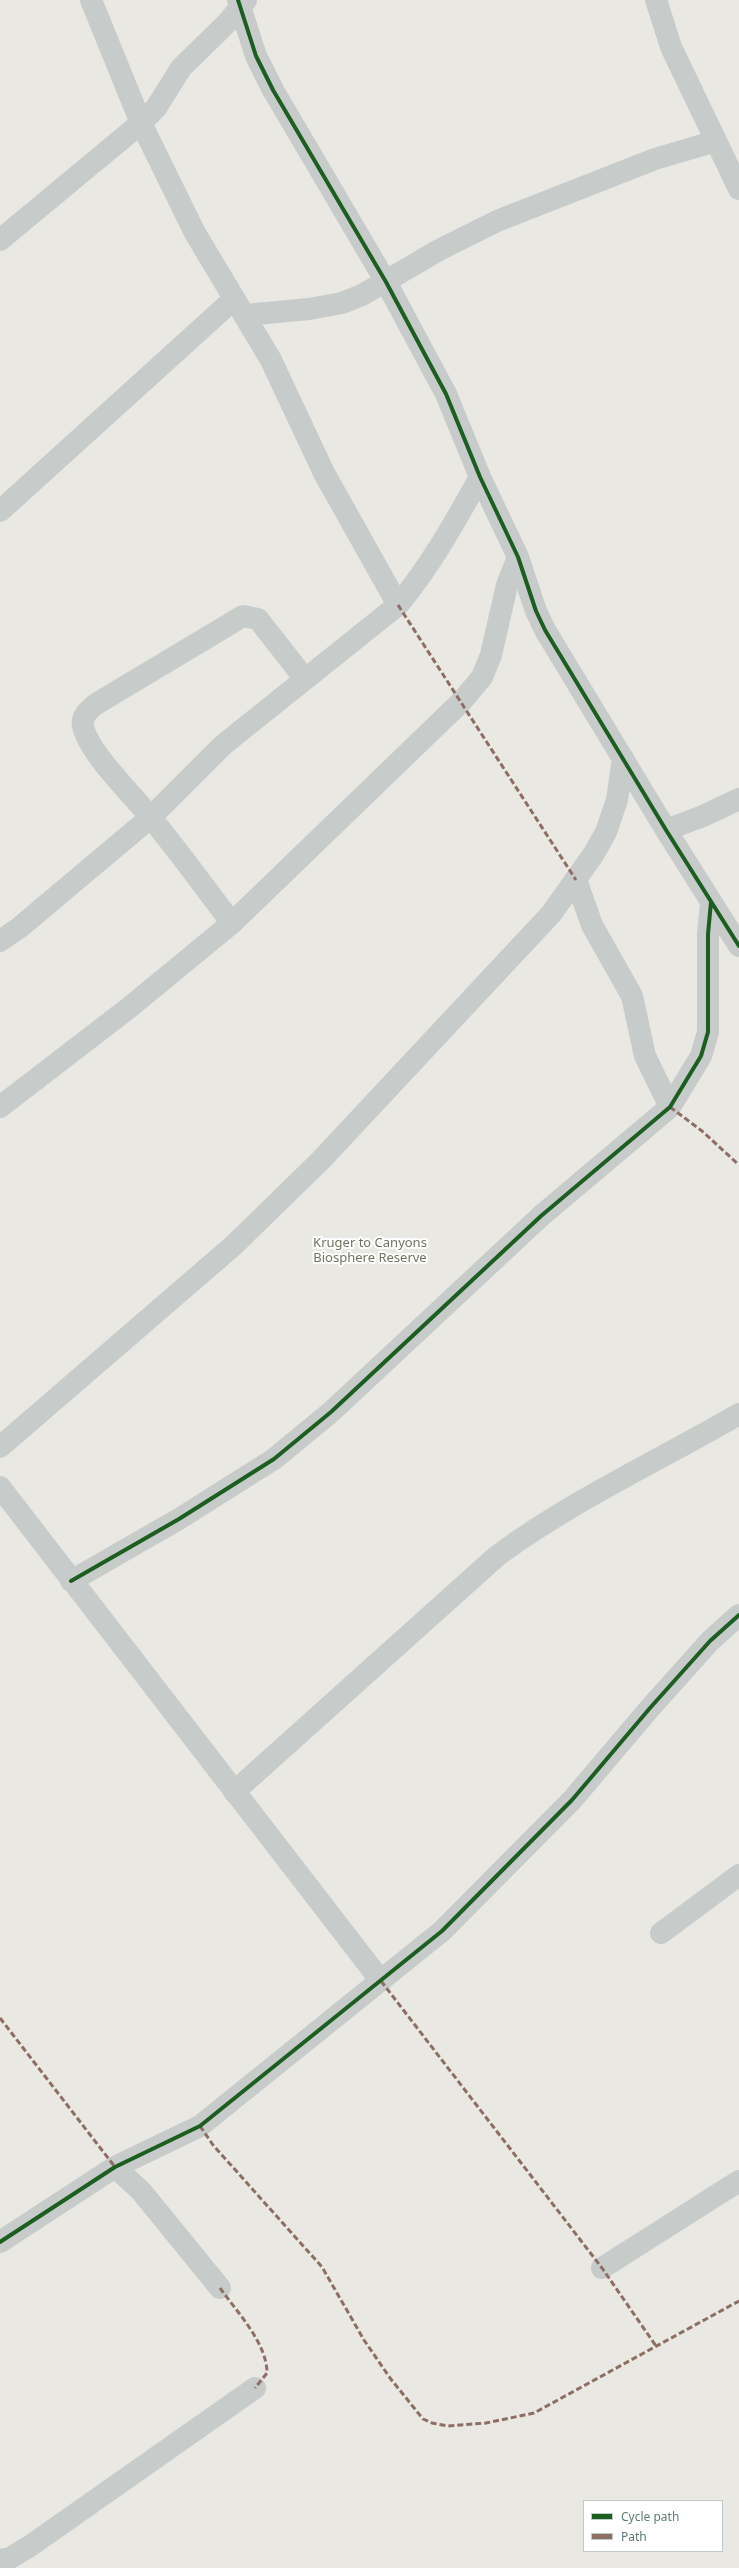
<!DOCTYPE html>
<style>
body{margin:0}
#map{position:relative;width:739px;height:2568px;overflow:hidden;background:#f7f6f6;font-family:"Noto Sans",sans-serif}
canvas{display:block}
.legend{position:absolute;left:583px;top:2500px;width:140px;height:52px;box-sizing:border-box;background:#fff;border:1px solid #bfcac8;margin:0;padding:5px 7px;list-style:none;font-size:12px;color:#5e7b75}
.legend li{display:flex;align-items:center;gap:8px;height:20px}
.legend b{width:20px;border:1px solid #bfcac8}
</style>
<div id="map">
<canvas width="739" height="2568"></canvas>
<ul class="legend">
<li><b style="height:5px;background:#1b5e20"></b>Cycle path</li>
<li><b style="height:5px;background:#8d6e63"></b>Path</li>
</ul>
</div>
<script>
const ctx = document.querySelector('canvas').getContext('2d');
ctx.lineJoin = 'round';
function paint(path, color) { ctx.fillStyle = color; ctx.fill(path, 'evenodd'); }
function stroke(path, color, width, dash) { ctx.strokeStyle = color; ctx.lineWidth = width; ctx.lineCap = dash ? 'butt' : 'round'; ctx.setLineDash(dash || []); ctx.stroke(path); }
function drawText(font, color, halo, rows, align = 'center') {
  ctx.font = font + ' "Noto Sans",sans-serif'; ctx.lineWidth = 4; ctx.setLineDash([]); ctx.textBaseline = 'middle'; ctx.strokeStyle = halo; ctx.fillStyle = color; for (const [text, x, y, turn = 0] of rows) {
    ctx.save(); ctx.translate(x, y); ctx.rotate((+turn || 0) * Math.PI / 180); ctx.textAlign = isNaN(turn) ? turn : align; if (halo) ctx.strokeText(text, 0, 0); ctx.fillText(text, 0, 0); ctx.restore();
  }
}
const green = new Path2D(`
 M0 0H739V2568H0ZM584 2501H722V2551H584Z`);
const street = new Path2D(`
 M91 0 141 123 195 233 271 360 324 473 398 605
 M238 0 256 56 273 90 386 282 446 394 480 477 518 557 536 611 545 630 666 830 739 946
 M656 0 671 47 739 189
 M0 240 141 123 156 108 181 68 229 21 246 0
 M245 315 309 309 342 303 362 295 439 250 497 221 655 159 716 141
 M0 511 234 299
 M666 830 703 816 739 799
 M576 880 592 925 632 996 645 1056 670 1107
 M232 923C205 888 180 853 152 819 134 796 89 754 83 726 81 716 89 710 96 704L243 616 258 619 305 679
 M0 941 19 928 151 817 223 745 398 605C431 565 455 522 480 477
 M0 1107 130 1007 232 923 462 701 482 677 491 655 507 585 518 557
 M0 1447 234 1245 321 1160 551 914 593 855 606 832 617 800 623 758
 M0 1487 381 1981
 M71 1581 179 1519 274 1459 331 1412 541 1216 670 1107 701 1056 708 1032V934L711 902
 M234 1792 497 1556C573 1500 658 1461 739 1414
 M661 1933 739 1875
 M115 2167 141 2191 220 2288
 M0 2242 115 2167 200 2126 442 1931 572 1800 650 1708 710 1641 739 1615
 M602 2268 739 2181
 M0 2560 10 2558 30 2546 255 2388`);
const quiet = new Path2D(`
 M398 605 576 880
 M670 1107 702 1131 739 1165
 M381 1981 602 2268 656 2346
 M0 2018 115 2167
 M200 2126 213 2145 322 2267 364 2340 390 2378 423 2419 432 2423 448 2426 486 2423 534 2413 739 2301
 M220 2288C237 2312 267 2343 267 2373L255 2388`);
const cycleway = new Path2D(`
 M238 0 256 56 273 90 386 282 446 394 480 477 518 557 536 611 545 630 666 830 739 946
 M71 1581 179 1519 274 1459 331 1412 541 1216 670 1107 701 1056 708 1032V934L711 902
 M0 2242 115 2167 200 2126 442 1931 572 1800 650 1708 710 1641 739 1615`);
const parkNames = [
 ["Kruger to Canyons",370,1243],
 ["Biosphere Reserve",370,1258]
];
paint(green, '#e9e8e3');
stroke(street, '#c7cbca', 22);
stroke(quiet, '#8d6e63', 3, [6, 3]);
stroke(cycleway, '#1b5e20', 4);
drawText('13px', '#70735e', '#fff', parkNames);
</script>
